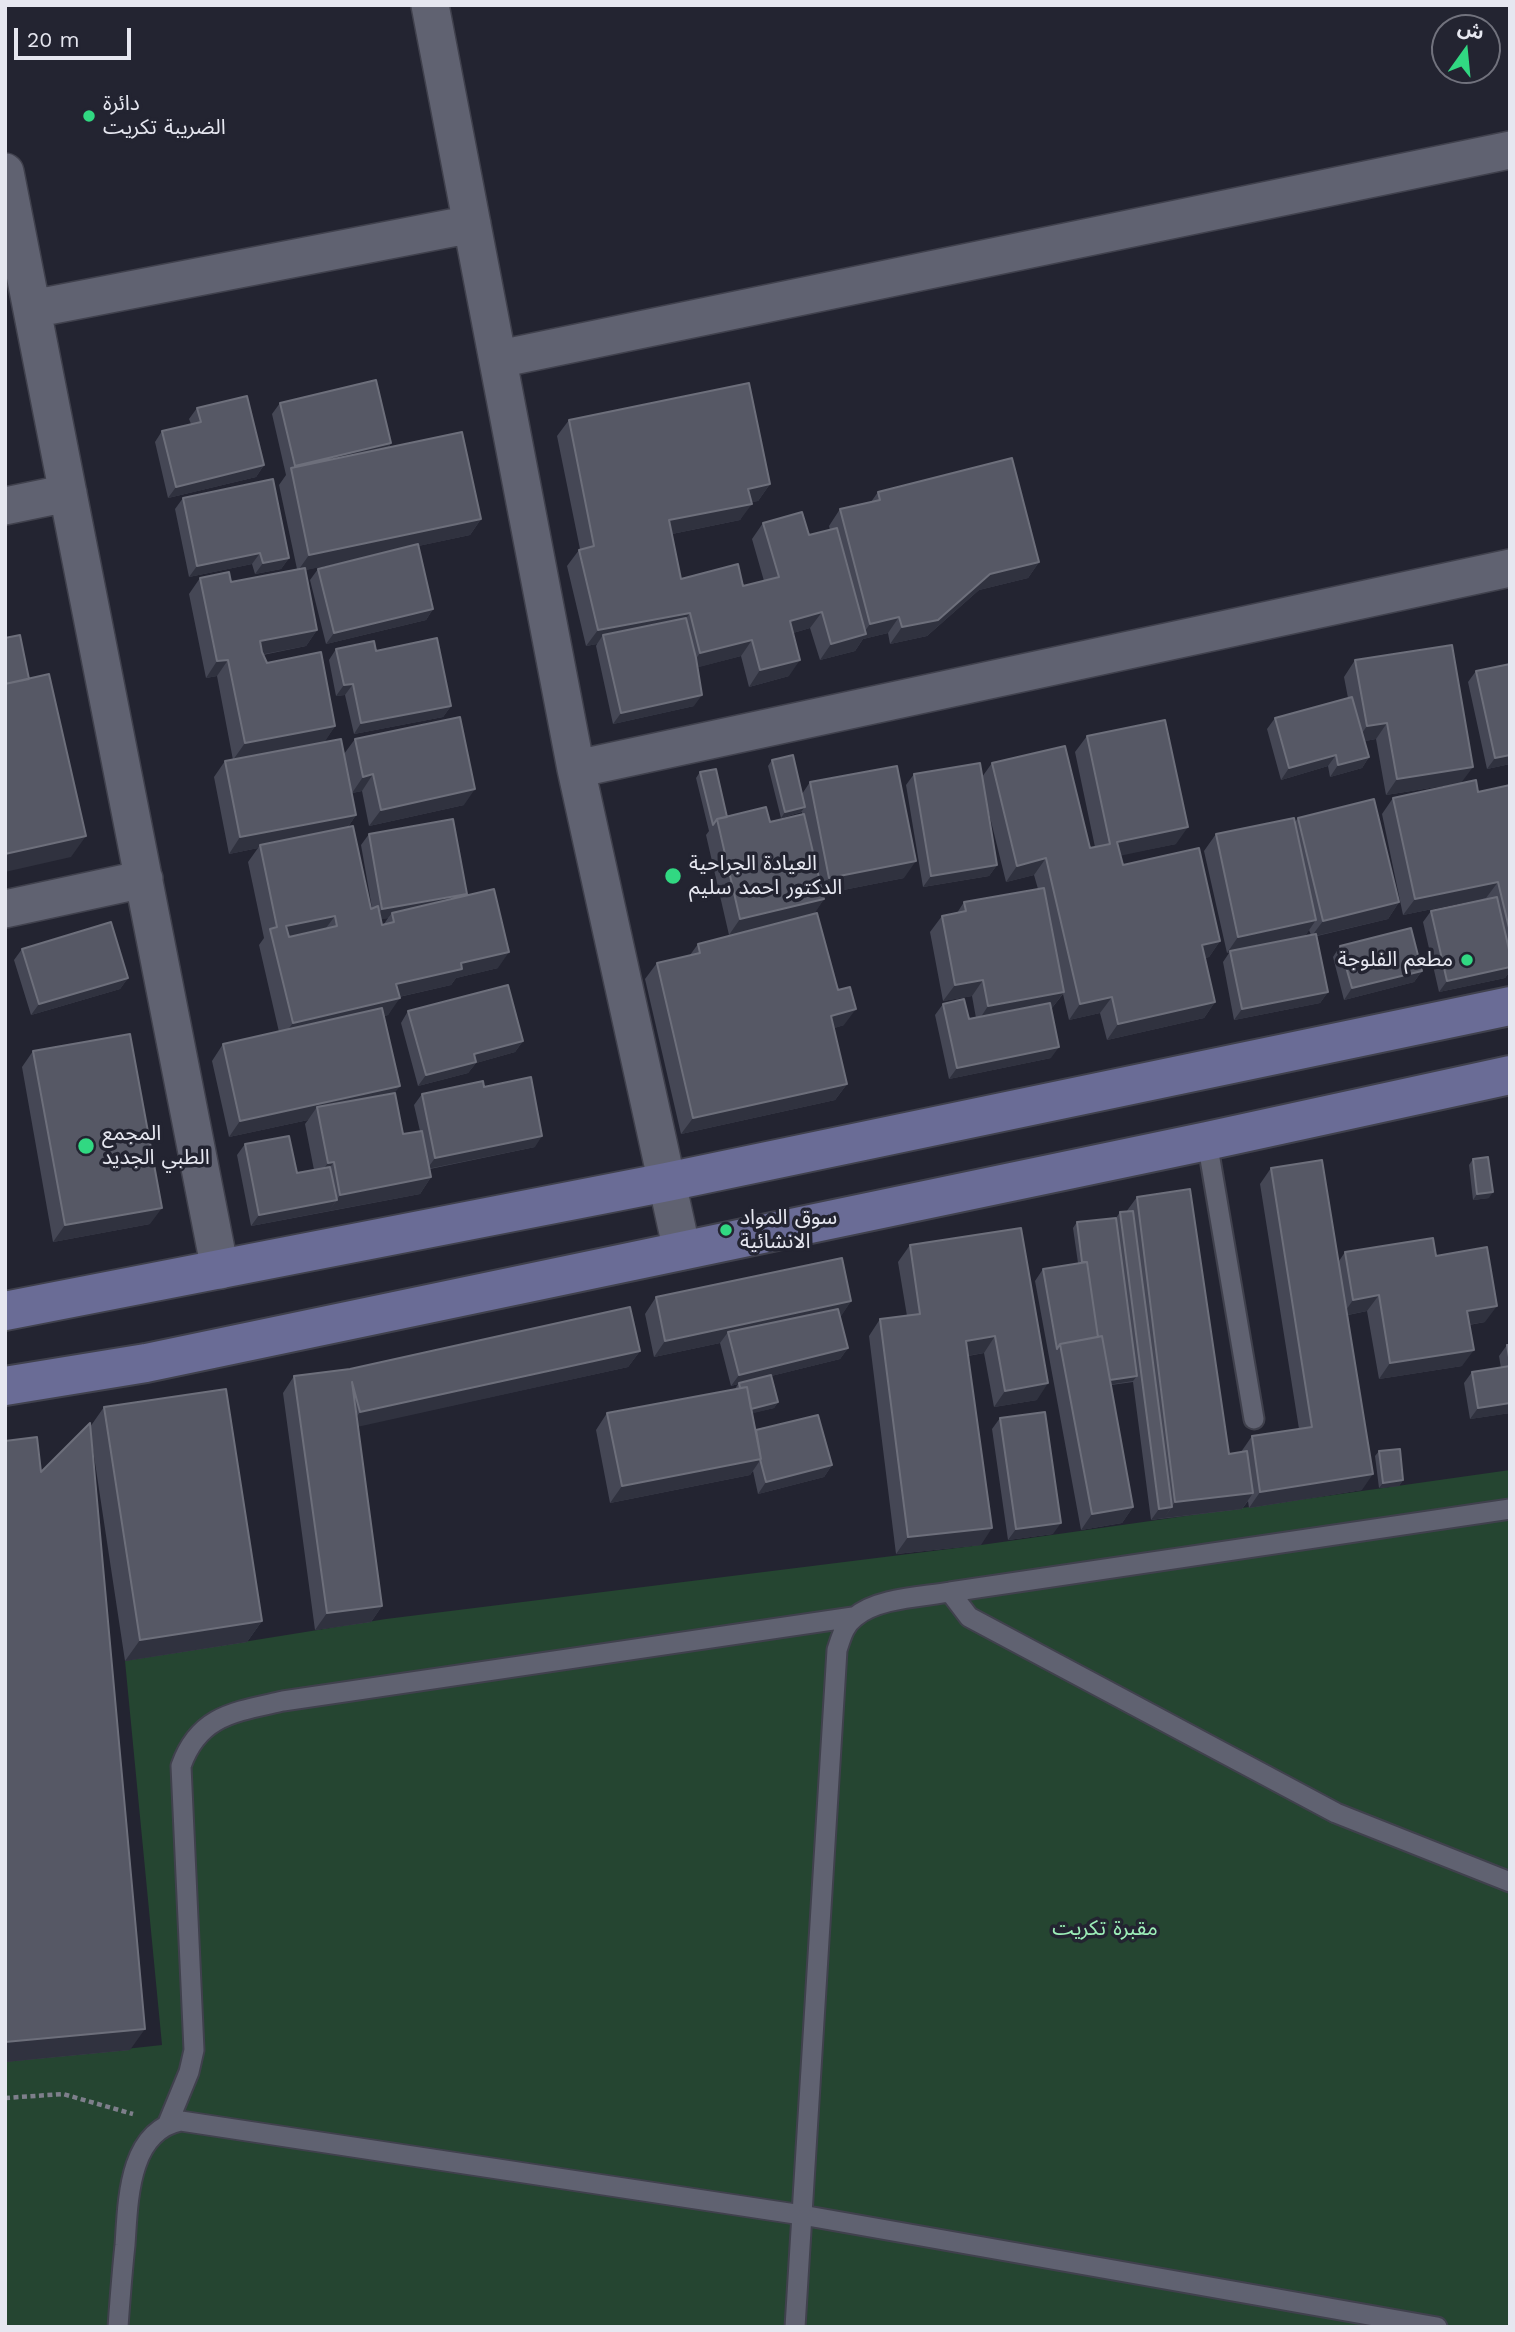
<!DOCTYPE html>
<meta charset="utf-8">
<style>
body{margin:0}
#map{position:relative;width:1515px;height:2332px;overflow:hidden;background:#232431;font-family:"Work Sans","Noto Sans Arabic",sans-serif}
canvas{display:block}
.frame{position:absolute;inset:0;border:7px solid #e6e7f0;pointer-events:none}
.north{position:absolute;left:1431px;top:14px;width:70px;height:70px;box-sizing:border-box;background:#232431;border:2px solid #71727d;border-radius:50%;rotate:15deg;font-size:19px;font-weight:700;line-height:28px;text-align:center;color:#e6e7f0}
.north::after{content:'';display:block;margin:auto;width:24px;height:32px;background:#31d882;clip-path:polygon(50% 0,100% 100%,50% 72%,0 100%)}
.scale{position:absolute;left:14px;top:28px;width:117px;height:32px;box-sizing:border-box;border:4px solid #e6e7f0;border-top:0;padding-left:9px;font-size:21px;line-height:24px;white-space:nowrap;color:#e6e7f0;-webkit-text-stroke:5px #232431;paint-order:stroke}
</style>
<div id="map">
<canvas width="1515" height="2332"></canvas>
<div class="frame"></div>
<div class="north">ش</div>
<div class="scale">20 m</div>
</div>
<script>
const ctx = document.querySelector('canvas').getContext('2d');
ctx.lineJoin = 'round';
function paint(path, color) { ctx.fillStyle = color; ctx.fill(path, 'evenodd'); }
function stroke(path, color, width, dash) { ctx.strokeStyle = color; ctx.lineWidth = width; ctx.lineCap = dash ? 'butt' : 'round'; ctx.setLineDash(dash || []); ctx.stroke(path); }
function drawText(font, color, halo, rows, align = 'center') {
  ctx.font = font + ' "Work Sans","Noto Sans Arabic",sans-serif'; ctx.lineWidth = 7; ctx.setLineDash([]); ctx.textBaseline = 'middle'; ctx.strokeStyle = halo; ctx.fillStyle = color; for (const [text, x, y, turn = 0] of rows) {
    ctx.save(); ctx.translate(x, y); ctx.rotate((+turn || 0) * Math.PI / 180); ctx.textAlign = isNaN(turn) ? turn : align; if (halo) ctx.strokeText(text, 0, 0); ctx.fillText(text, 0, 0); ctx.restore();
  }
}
const green = new Path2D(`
 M1510 1470V2327H5V2062L162 2045 125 1661 386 1619 981 1545Z`);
const path = new Path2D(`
 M5 2098 63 2094 133 2114`);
const lane = new Path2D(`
 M1207 1141 1254 1419
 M950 1592 969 1617 1336 1813 1510 1882
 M168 2123 189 2072 194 2050 181 1766C199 1715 235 1712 283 1701L853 1617
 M118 2327C120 2299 122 2272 125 2245 128 2202 128 2131 181 2121L802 2215 1437 2327
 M795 2327 837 1650C841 1638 844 1625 855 1617 877 1598 921 1597 950 1592L1510 1509`);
const street = new Path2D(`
 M430 5 576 769 682 1251
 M5 172 220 1270
 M32 309 472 224
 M499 359 1510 150
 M5 506 68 493
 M576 769 1510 568
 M5 909 144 879`);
const secondary = new Path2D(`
 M5 1311 667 1182 1510 1006
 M5 1386 146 1363 1207 1141 1510 1075`);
const wall = new Path2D(`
 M280 403 391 443 388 448 481 519 470 535 418 546 433 609 426 620 326 644 310 580 318 569 358 559 305 570 317 630 306 646 263 655 267 663 335 726 324 742 344 754 355 739 464 805 369 826 362 791 352 793 356 815 348 827 371 909 372 908 361 845 369 834 467 894 466 896 498 968 456 978 451 985 399 997 388 1015 384 1016 394 1093 403 1134 420 1131 414 1105 422 1094 484 1087 535 1147 430 1169 431 1177 420 1194 251 1226 237 1155 245 1144 297 1173 314 1170 305 1124 308 1120 229 1137 212 1061 223 1044 279 1032 259 945 264 938 248 862 258 848 229 854 214 777 225 761 233 760 217 676 206 678 189 594 200 578 231 582 297 569 279 485 286 475 272 414ZM388 918 384 924 382 925 381 919Z
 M197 408 264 465 256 477 168 498 155 442 162 431 191 424 189 419Z
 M569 420 770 484 758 501 751 502 740 520 672 534 681 579 743 586 764 581 752 539 763 523 809 535 830 530 829 526 840 509 871 502 878 492 1039 562 1028 578 979 590 927 636 890 644 888 633 863 639 855 651 820 660 810 628 793 633 789 676 749 687 741 656 698 667 694 706 613 724 596 646 597 644 586 646 567 566 579 550 580 549 557 436Z
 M183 498 289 558 281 569 255 574 252 564 189 577 175 509Z
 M336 649 376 651 451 706 443 717 354 734 345 695 336 696 329 660Z
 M1355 660 1461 783 1386 795 1376 739 1365 741 1369 757 1362 768 1330 777 1328 766 1281 780 1267 729 1275 718 1348 698 1344 677Z
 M1510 664V764L1487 769 1468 682 1476 671Z
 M1087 736 1176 844 1120 855 1123 865 1220 941 1209 957 1205 958 1215 1002 1204 1018 1107 1040 1100 1013 1069 1020 1063 994 1052 1008 1051 1009V1058L949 1079 935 1015 943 1004 969 1019 976 1018 972 996 943 1001 930 932 942 916 957 913 964 902 1038 889 1034 875 1006 882 987 805 997 865 989 876 923 887 906 785 914 774 982 777 992 763 1090 848 1095 847 1075 752Z
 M772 760 802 794 810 782 904 878 823 894 824 899 814 913 844 1025 834 1028 847 1084 835 1100 681 1134 645 979 657 963 690 955 698 944 751 930 729 935 706 835 709 831 696 778 700 772 727 817 770 822 802 814V812L781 818 768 766Z
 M1510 785V971L1505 978 1439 992 1423 922 1431 911 1486 898 1403 915 1382 814 1393 798 1478 792Z
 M1298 818 1399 902 1388 919 1317 936 1328 992 1320 1003 1234 1020 1223 962 1229 953H1227L1204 851 1216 834 1295 822ZM1309 930 1311 935 1305 936Z
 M1340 946 1422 971 1414 982 1344 1000 1333 957Z
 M22 949 128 978 120 989 31 1015 14 960Z
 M408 1011 523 1041 515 1052 476 1063 468 1073 418 1086 401 1023Z
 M33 1051 150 1224 53 1242 22 1067Z
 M1473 1159 1489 1198 1473 1200 1469 1165Z
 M1271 1168 1339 1261 1345 1252 1436 1256 1485 1322 1469 1325 1462 1366 1379 1379 1367 1311 1348 1315 1362 1490 1249 1508 1248 1501 1242 1509 1151 1520 1133 1382 1111 1385 1133 1507 1122 1523 1081 1530 1035 1281 1043 1269 1078 1263 1073 1228 1077 1222 1116 1218 1120 1212H1126L1137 1197 1229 1454 1241 1452 1252 1436 1299 1429 1260 1184Z
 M1021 1228 1037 1400 994 1407 984 1353 968 1356 981 1545 896 1554 869 1336 880 1319 907 1316 898 1262 910 1245Z
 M656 1297 851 1301 840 1317 848 1348 840 1359 771 1376 778 1402 774 1408 752 1413 756 1430 832 1465 824 1477 758 1494 753 1471 750 1475 610 1503 596 1430 607 1413 735 1389 738 1384 731 1386 720 1343 654 1357 645 1314Z
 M1507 1345H1510V1413L1470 1419 1464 1383 1472 1372 1501 1368 1499 1356Z
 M640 1351 628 1367 358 1426 382 1606 371 1622 315 1630 283 1393 294 1376Z
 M104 1407 262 1621 247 1642 125 1661 92 1443 130 2050 5 2062V1441L41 1472 90 1427Z
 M1000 1418 1053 1534 1008 1540 992 1429Z
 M1379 1451 1403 1480 1399 1486 1379 1488 1375 1456Z`);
const shadedWall = new Path2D(`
 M391 443 383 454 291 471 295 466Z
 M264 465 256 477 168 498 176 487Z
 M770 484 758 501 737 505 748 489Z
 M752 504 740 520 657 537 669 520Z
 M481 519 470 535 297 572 309 555Z
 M260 553 252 564 189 577 197 566Z
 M289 558 281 569 255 574 263 563Z
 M1039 562 1028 578 979 590 927 636 890 644 902 627 990 574Z
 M433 609 426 620 326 644 334 633Z
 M822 612 810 628 779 637 790 621Z
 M690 613 678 629 603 635 597 644 586 646 598 630Z
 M899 617 888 633 863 639 855 651 820 660 831 644 862 635 870 624Z
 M317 630 306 646 249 657 260 641Z
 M752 640 741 656 688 670 700 653Z
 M228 660 217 676 206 678 217 661Z
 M800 660 789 676 749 687 760 670Z
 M353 684 345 695 336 696 344 685Z
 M702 695 694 706 613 724 621 713Z
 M451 706 443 717 354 734 361 723Z
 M1387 723 1376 739 1355 743 1367 726Z
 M335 726 324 743 233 760 245 743Z
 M1336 755 1328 766 1281 780 1289 768Z
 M1510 755V764L1487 769 1495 758Z
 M1369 757 1362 768 1330 777 1338 765Z
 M1473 767 1461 783 1386 795 1397 779Z
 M373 774 362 791 352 793 363 777Z
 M475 789 464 805 369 826 381 810Z
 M805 807 801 812 781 818 785 812Z
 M356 815 345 831 260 845 258 848 229 854 240 837Z
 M1188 827 1176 844 1105 859 1117 842Z
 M86 836 71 857 5 872V854Z
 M1046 858 1034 875 1006 882 1017 866Z
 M916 861 904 878 818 895 829 878Z
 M997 865 989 876 923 887 931 876Z
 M1498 882 1486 898 1403 915 1415 899Z
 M467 894 459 906 392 913 388 918 374 921 382 909Z
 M824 899 813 916 729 935 740 919Z
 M1399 902 1388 919 1311 937 1323 921Z
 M335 916 323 932 274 942 286 926Z
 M1316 920 1305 936 1227 953 1238 937Z
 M1220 941 1209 957 1191 961 1202 945Z
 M509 952 498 968 456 978 451 985 385 1000 396 984 461 963Z
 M1510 967V971L1505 978 1439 992 1447 981Z
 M1422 971 1414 982 1344 1000 1352 988Z
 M128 978 120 989 31 1015 39 1004Z
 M983 980 972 996 943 1001 955 985Z
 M1064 992 1052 1008 977 1023 988 1006Z
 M1328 992 1320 1003 1234 1020 1242 1009Z
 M1112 997 1100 1013 1069 1020 1080 1004Z
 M400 998 388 1015 281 1039 293 1023Z
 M1215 1002 1204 1018 1107 1040 1118 1024Z
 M856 1009 844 1025 820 1033 831 1016Z
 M523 1041 515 1052 476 1063 468 1073 418 1086 426 1075 474 1054Z
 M1059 1047 1051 1058 949 1079 957 1068Z
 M847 1084 835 1100 681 1134 693 1118Z
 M400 1086 388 1102 317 1107 308 1120 229 1137 240 1121Z
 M542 1136 535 1147 427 1169 435 1158Z
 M334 1162 322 1178 316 1179 328 1163Z
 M431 1177 420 1194 329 1211 340 1195Z
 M1493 1192 1489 1198 1473 1200 1477 1194Z
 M337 1200 329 1211 251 1226 259 1215Z
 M162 1208 150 1224 53 1242 65 1225Z
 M1379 1295 1367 1311 1342 1316 1353 1300Z
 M851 1301 840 1318 728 1332 720 1343 654 1357 665 1341Z
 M1497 1306 1485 1322 1455 1327 1467 1311Z
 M995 1336 984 1353 954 1358 966 1341Z
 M848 1348 840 1359 739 1384V1383L738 1384 731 1386 739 1375Z
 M1474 1350 1462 1366 1379 1379 1390 1363Z
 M640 1351 628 1367 348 1429 360 1412Z
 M1137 1376 1133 1381 1095 1387 1099 1381Z
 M1048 1383 1037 1400 994 1407 1005 1391Z
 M778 1402 774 1408 742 1416 746 1410Z
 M1510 1403V1413L1470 1419 1478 1408Z
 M761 1459 750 1475 610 1503 622 1486Z
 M832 1465 824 1477 758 1494 766 1482Z
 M1373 1474 1362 1490 1249 1508 1260 1492Z
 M1403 1480 1399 1486 1379 1488 1383 1483Z
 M1253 1493 1242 1509 1164 1518 1175 1502Z
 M1133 1507 1122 1523 1081 1530 1092 1514Z
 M1172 1507 1164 1518 1151 1520 1159 1509Z
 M1061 1523 1053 1534 1008 1540 1016 1529Z
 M992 1528 981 1545 896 1554 908 1537Z
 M382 1606 371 1622 315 1630 327 1613Z
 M262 1621 247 1642 125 1661 140 1640Z
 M145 2029 130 2050 5 2062V2042Z`);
const building = new Path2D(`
 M376 380 391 443 295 466 280 403Z
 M749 383 770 484 748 489 752 504 669 520 681 579 738 564 743 586 779 577 763 523 802 512 809 535 837 528 866 634 831 644 822 612 790 621 800 660 760 670 752 640 700 653 690 613 598 630 579 550 594 546 569 420Z
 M247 396 264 465 176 487 162 431 201 422 197 408Z
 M462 432 481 519 309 555 291 468Z
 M1012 458 1039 562 990 574 938 620 902 627 899 617 870 624 840 509 880 500 878 492Z
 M273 479 289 558 263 563 260 553 197 566 183 498Z
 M418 544 433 609 334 633 318 569Z
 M305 568 317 630 260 641 262 652 267 663 321 652 335 726 245 743 228 660 217 661 200 578 229 572 231 582Z
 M686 618 696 658 702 695 621 713 603 635Z
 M20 635 29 679 5 684V638Z
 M437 638 451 706 361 723 353 684 344 685 336 649 374 641 376 651Z
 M1452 645 1473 767 1397 779 1387 723 1367 726 1355 660Z
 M1510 664V755L1495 758 1476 671Z
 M49 674 86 836 5 854V684Z
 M1352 697 1369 757 1338 765 1336 755 1289 768 1275 718Z
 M460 717 475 789 381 810 373 774 363 777 355 739Z
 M1165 720 1188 827 1117 842 1123 865 1199 848 1220 941 1202 945 1215 1002 1118 1024 1112 997 1080 1004 1046 858 1017 866 992 763 1065 746 1090 848 1110 844 1087 736Z
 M341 739 356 815 240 837 225 761Z
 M793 755 805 807 785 812 772 760Z
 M980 763 997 865 931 876 914 774Z
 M897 766 916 861 829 878 810 782Z
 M716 769 727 817 717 819 713 825 700 772Z
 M1476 780 1478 792 1510 785V932L1498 882 1415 899 1393 798Z
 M1374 799 1399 902 1323 921 1298 818Z
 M766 807 770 822 804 814 824 899 740 919 717 819Z
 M1294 818 1316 920 1238 937 1216 834Z
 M453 819 467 894 382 909 369 834Z
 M353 826 371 909 378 906 382 925 394 922 392 913 494 889 509 952 461 963 462 969 396 984 400 998 293 1023 270 929 277 927 260 845ZM335 916 337 926 289 937 286 926Z
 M1044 888 1064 992 988 1006 983 980 955 985 942 916 966 911 964 902Z
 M1497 897 1510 954V967L1447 981 1431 911Z
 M817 913 838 990 850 987 856 1009 831 1016 847 1084 693 1118 657 963 700 953 698 944Z
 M111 922 128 978 39 1004 22 949Z
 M1411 928 1422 971 1352 988 1340 946Z
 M1316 934 1328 992 1242 1009 1230 951Z
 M508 985 523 1041 474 1054 476 1062 426 1075 408 1011Z
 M964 999 969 1019 1050 1003 1059 1047 957 1068 943 1004Z
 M382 1008 400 1086 240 1121 223 1044Z
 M130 1034 162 1208 65 1225 33 1051Z
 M531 1077 542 1136 435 1158 422 1094 483 1081 484 1087Z
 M395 1093 403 1134 422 1131 431 1177 340 1195 334 1162 328 1163 317 1107Z
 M289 1136 297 1173 330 1167 337 1200 259 1215 245 1144Z
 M1488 1157 1493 1192 1477 1194 1473 1159Z
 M1322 1160 1373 1474 1260 1492 1252 1436 1312 1427 1271 1168Z
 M1190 1189 1229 1454 1247 1451 1253 1493 1175 1502 1137 1197Z
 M1133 1211 1172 1507 1159 1509 1120 1212Z
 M1116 1218 1137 1376 1110 1380 1102 1336 1098 1337 1087 1262H1082L1077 1222Z
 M1021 1228 1048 1383 1005 1391 995 1336 966 1341 992 1528 908 1537 880 1319 920 1314 910 1245Z
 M1433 1238 1436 1256 1487 1247 1497 1306 1467 1311 1474 1350 1390 1363 1379 1295 1353 1300 1345 1252Z
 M842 1258 851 1301 665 1341 656 1297Z
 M1087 1262 1098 1337 1060 1344 1057 1349 1043 1269Z
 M630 1307 640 1351 360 1412 352 1382 382 1606 327 1613 294 1376 350 1369Z
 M838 1309 848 1348 739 1375 728 1332Z
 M1102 1336 1133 1507 1092 1514 1060 1344Z
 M1507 1345H1510V1363Z
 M1510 1366V1403L1478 1408 1472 1372Z
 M771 1375 778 1402 751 1409 747 1387 740 1388 739 1383Z
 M747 1387 761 1459 622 1486 607 1413Z
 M226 1389 262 1621 140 1640 104 1407Z
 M1045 1412 1061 1523 1016 1529 1000 1418Z
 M818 1415 832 1465 766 1482 760 1459H761L756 1430Z
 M90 1423 145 2029 5 2042V1441L37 1437 41 1472Z
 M1400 1449 1403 1480 1383 1483 1379 1451Z`);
const markers = [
 [89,116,7,"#31d882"],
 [673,876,9,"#31d882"],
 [1467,960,7,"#31d882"],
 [86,1146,9,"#31d882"],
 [726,1230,7,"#31d882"]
];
const poiNames = [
 ["دائرة",103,104],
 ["الضريبة تكريت",103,128],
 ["العيادة الجراحية",689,864],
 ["الدكتور احمد سليم",689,888],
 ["مطعم الفلوجة",1453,960,"right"],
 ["المجمع",102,1134],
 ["الطبي الجديد",102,1158],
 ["سوق المواد",740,1218],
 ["الانشائية",740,1242]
];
const parkNames = [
 ["مقبرة تكريت",1105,1929]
];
paint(green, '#254531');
stroke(lane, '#40414d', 23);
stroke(street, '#40414d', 40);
stroke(secondary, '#40414d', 42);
stroke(path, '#7e7f8b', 4.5, [5, 3.5]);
stroke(lane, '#606271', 19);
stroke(street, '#606271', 37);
stroke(secondary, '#6a6c96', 38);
paint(wall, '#454755');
paint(shadedWall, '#30323f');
paint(building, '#565865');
stroke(building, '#6d6f7b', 2);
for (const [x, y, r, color] of markers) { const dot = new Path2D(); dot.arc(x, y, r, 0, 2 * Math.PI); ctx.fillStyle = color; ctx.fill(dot); stroke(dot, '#232431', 2.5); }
drawText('21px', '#e6e7f0', '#232431', poiNames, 'left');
drawText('21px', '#9defb9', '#232431', parkNames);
</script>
